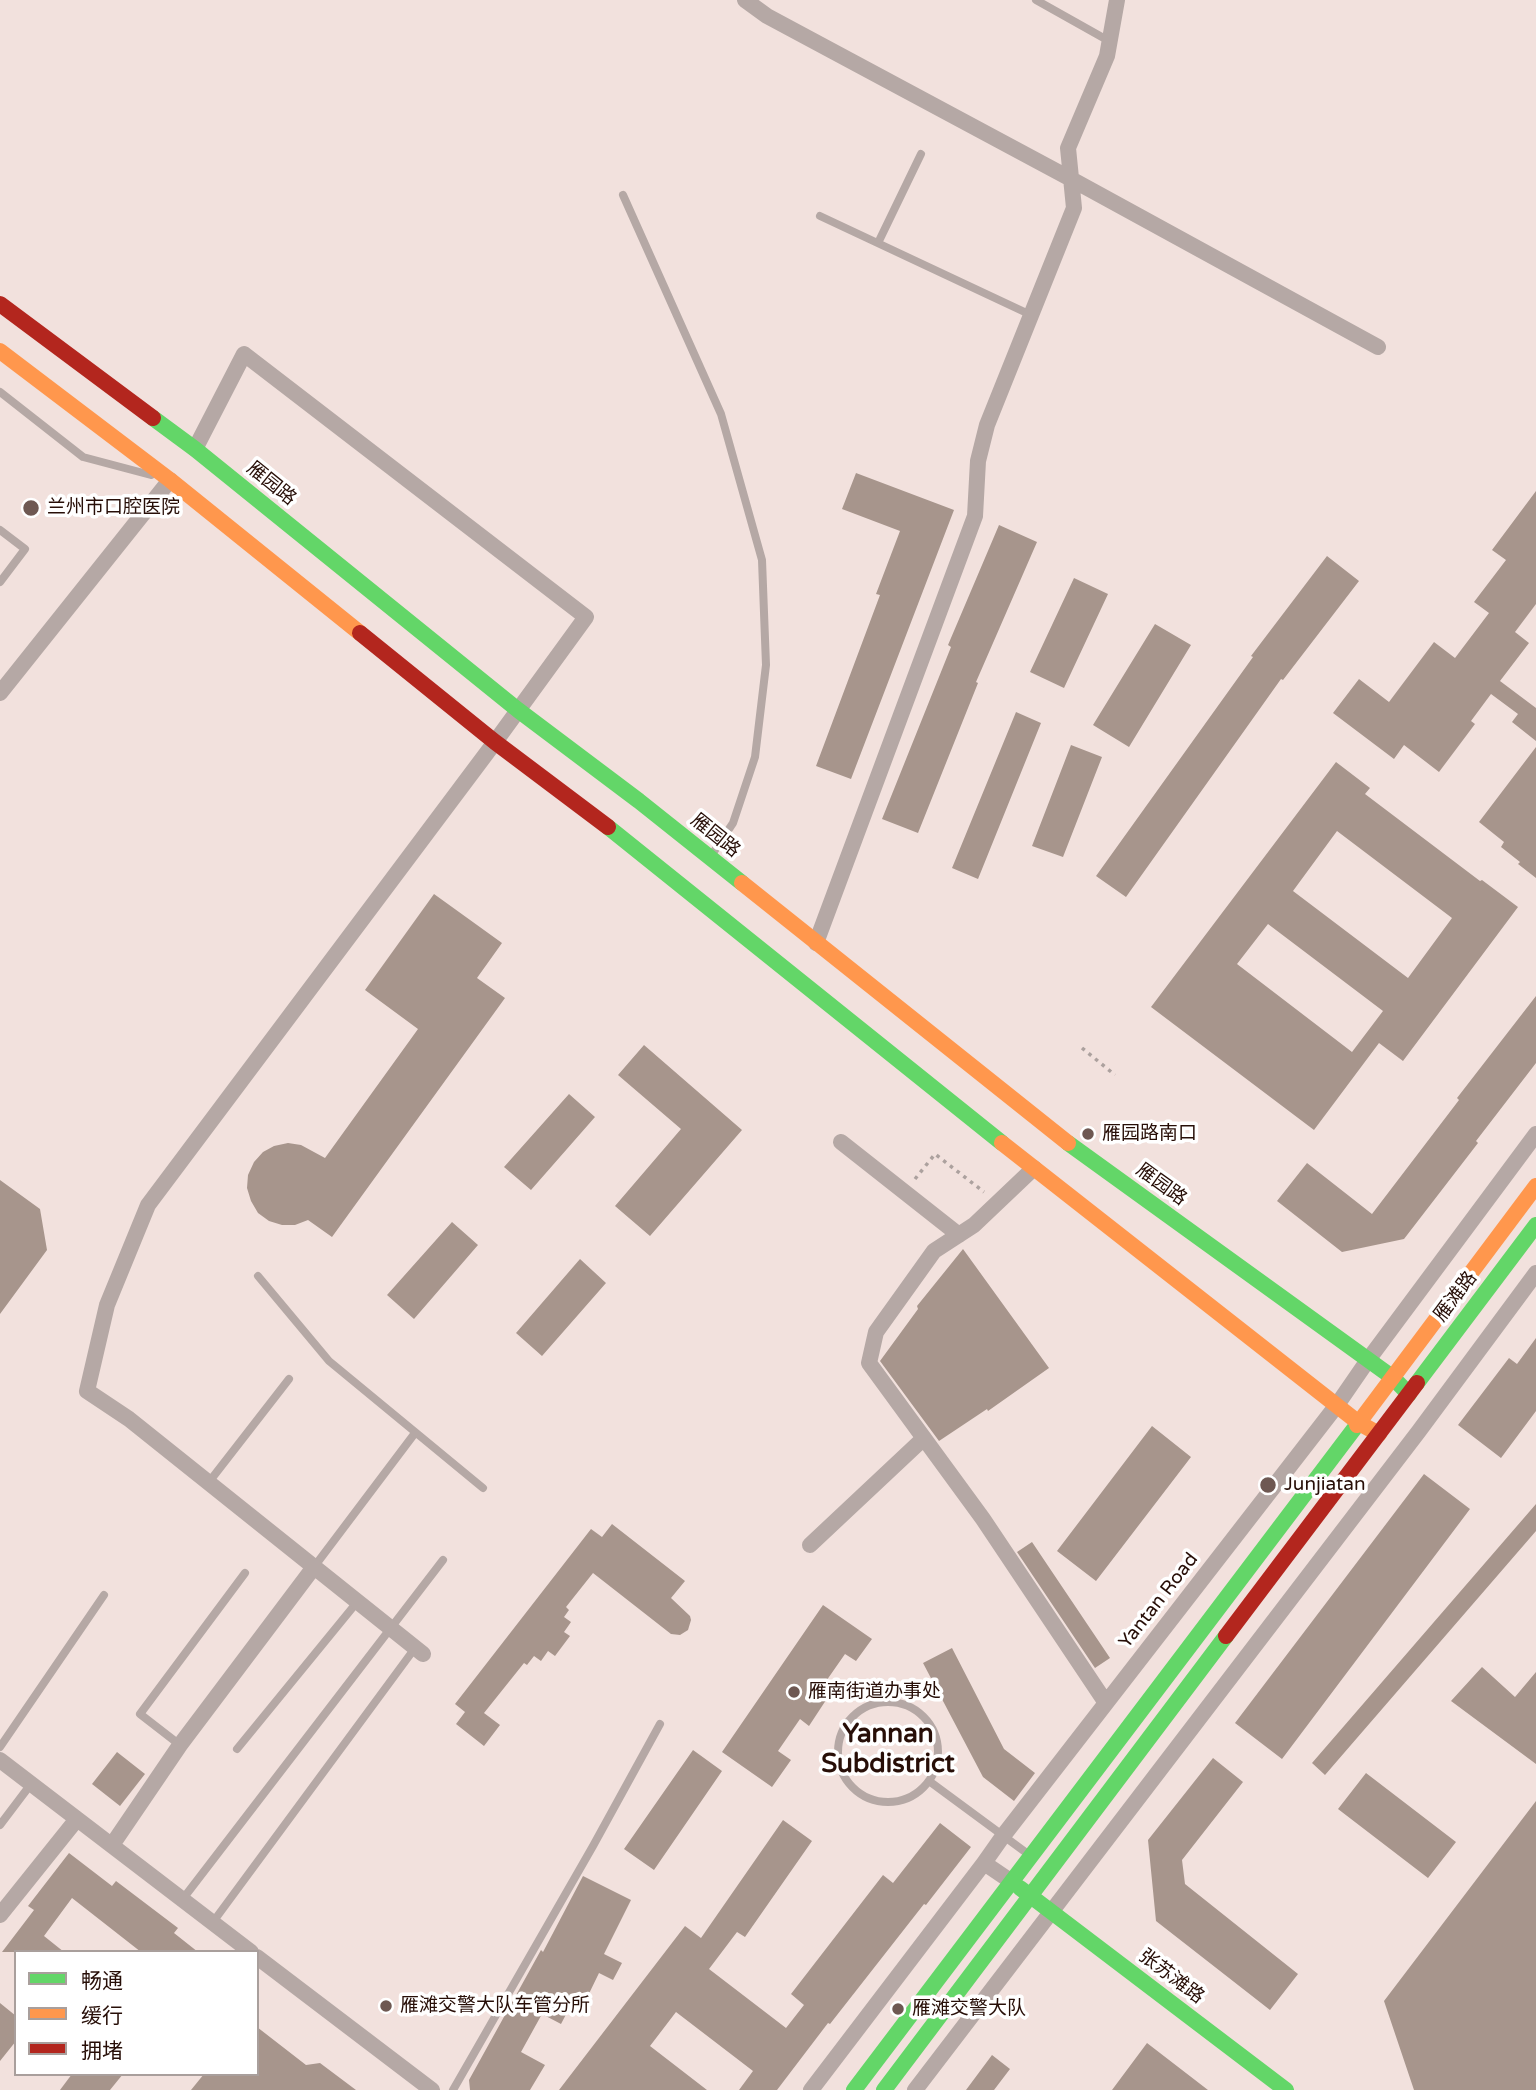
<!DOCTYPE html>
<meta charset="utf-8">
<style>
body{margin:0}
#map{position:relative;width:1536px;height:2090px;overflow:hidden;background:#f2e1dd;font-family:"Varela Round","Noto Sans SC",sans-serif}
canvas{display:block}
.legend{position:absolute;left:14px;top:1950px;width:245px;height:126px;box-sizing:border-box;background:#fff;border:2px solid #a99f9c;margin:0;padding:9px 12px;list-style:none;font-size:21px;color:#270e07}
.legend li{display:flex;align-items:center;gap:14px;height:35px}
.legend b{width:35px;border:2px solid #a99f9c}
</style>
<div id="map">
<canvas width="1536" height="2090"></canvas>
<ul class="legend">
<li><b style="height:9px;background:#63d668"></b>畅通</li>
<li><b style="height:9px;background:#ff974d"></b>缓行</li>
<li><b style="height:9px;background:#b3261e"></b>拥堵</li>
</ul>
</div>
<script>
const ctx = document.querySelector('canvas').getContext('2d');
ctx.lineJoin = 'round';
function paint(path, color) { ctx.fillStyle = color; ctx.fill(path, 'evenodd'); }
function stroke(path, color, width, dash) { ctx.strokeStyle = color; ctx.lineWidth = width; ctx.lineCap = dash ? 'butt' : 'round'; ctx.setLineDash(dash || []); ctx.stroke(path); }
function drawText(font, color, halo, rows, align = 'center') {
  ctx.font = font + ' "Varela Round","Noto Sans SC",sans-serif'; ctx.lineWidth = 7; ctx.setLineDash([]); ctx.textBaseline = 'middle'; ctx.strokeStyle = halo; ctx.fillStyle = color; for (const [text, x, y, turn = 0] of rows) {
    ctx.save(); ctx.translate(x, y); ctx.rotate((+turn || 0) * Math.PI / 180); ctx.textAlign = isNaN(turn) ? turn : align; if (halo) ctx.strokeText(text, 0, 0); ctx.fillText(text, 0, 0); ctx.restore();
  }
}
const building = new Path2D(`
 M856 473 954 510 851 779 816 766 880 595 876 594 900 531 842 509Z
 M1536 491V604L1515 632 1529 643 1500 681 1536 708V741L1512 722 1518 714 1491 694 1471 721 1475 724 1439 772 1404 745 1394 759 1333 713 1359 679 1389 702 1434 642 1455 658 1489 613 1474 602 1506 560 1492 550Z
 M999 525 1037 542 976 682 978 683 918 833 882 819 951 647 948 645Z
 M1327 556 1359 581 1283 680 1281 679 1126 897 1096 876 1253 657 1251 656Z
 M1074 578 1108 594 1064 688 1030 672Z
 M1155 624 1191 645 1129 747 1093 725Z
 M1016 712 1041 723 978 879 952 868Z
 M1071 745 1102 757 1063 857 1032 846Z
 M1536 747V878L1518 864 1520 862 1501 847 1504 842 1479 822Z
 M1336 762 1370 788 1365 794 1480 881 1482 880 1518 907 1403 1061 1379 1043 1314 1130 1151 1007ZM1337 831 1452 918 1408 978 1293 891ZM1268 924 1383 1011 1352 1052 1237 964Z
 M434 894 502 943 477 978 505 998 332 1237 308 1220 295 1225H282L269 1221 258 1213 251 1201 247 1188 248 1175 254 1162 263 1152 274 1146 288 1143 301 1145 325 1158 418 1029 365 990Z
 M1536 996V1063L1476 1141 1478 1143 1404 1239 1342 1252 1277 1201 1307 1163 1372 1214 1459 1100 1457 1098Z
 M644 1045 742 1130 650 1236 615 1206 681 1129 618 1075Z
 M569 1094 595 1117 531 1190 504 1167Z
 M0 1180 40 1209 47 1250 0 1314Z
 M452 1222 478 1245 414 1319 387 1295Z
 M963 1249 1049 1368 988 1411 987 1409 939 1441 880 1361 918 1309 917 1306Z
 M580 1259 606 1283 542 1356 516 1333Z
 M1536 1338V1411L1501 1458 1458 1425 1509 1358 1517 1364Z
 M1152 1426 1191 1457 1096 1581 1057 1551Z
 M1424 1474 1470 1509 1282 1759 1235 1723Z
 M1536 1504V1531L1325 1775 1312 1763Z
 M612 1524 685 1581 671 1598 690 1616 691 1620 688 1630 680 1635 671 1634 593 1573 566 1607 569 1610 564 1617 571 1622 564 1632 570 1636 555 1656 548 1651 541 1661 534 1656 527 1665 524 1663 484 1713 500 1725 484 1746 456 1724 465 1712 455 1704 591 1529 602 1537Z
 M1032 1542 1110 1658 1095 1668 1017 1552Z
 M823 1605 872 1639 856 1661 845 1654 822 1687 830 1694 809 1726 800 1719 778 1751 791 1760 772 1787 722 1752Z
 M952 1648 1004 1749 1035 1773 1014 1801 983 1777 923 1663Z
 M1482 1667 1515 1697 1536 1672V1764L1451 1701Z
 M693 1750 722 1771 654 1870 624 1849Z
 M117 1752 145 1774 120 1806 92 1784Z
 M1213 1758 1243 1782 1182 1860 1185 1884 1298 1974 1270 2010 1156 1921 1148 1840Z
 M1366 1773 1456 1842 1428 1878 1338 1809Z
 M1536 1801V2090H1414L1384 2001Z
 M783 1820 812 1841 745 1937 737 1932 709 1969 786 2028 804 2005 791 1994 883 1875 893 1883 940 1823 971 1847 926 1905 924 1904 830 2024 828 2023 777 2090H739L753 2071 676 2012 650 2046 707 2090H559L685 1926 701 1938Z
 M69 1853 112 1886 116 1881 178 1928 174 1933 198 1952H141L72 1898 44 1936 64 1952H2L34 1910 28 1906Z
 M583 1876 631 1900 604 1954 622 1963 613 1980 599 1973 582 2008 572 2003 561 2024 542 2014 521 2052 545 2065 530 2090H470L469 2080 541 1950 543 1952Z
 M0 2003 16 2016V2041L0 2061Z
 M257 2027 306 2065 320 2063 356 2090H191L204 2074H257Z
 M1147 2043 1208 2090H1112Z
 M992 2055 1010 2069 994 2090H966Z
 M72 2074H123L110 2090H60Z`);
const path = new Path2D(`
 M1082 1048 1115 1075
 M915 1179 935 1154 984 1192`);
const lane = new Path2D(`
 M1036 0 1109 41
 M623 195 721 414 762 560 766 665 755 757 733 823 711 856
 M820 216 1031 315
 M878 243 921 154
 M0 392 83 457 151 475
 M0 530 25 549 0 582
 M258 1276 329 1361 483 1488
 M209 1482 289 1379
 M314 1567 415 1433
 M838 1752a50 50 0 1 1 100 0a50 50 0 1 1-100 0Z
 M180 1745 140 1714 245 1573
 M0 1747 104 1595
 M237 1749 358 1601
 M929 1781 1028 1854
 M0 1825 31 1784
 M182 1900 443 1560
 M213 1922 415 1648
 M453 2090 593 1846 660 1724`);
const street = new Path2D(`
 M745 0 767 16 1071 179 1378 347
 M195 449 244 354 586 617 495 742 148 1205 107 1305 87 1391 129 1419 423 1654
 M0 693 170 480
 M816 943 975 516 978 461 987 425 1074 208 1068 148 1107 56 1117 0
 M841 1142 959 1235
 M1034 1168 974 1225 934 1251 876 1332 869 1363 983 1519 1106 1703
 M810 1545 924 1438
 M0 1760 251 1952
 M112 1845 180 1745 314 1567
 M984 1863 1012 1882
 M0 1915 77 1819
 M257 1957 432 2090
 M811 2090 984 1863 1003 1836 1337 1405 1368 1360 1536 1134
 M915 2090 1419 1431 1536 1273`);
const fast = new Path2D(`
 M153 418 195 449 518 710 639 801 742 883
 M608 827 1002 1143
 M1068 1143 1392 1377 1409 1394
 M1417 1383 1536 1225
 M1020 1888 1286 2090
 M854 2090 1357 1425
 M884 2090 1226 1636`);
const slow = new Path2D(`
 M0 351 170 480 360 633
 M742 883 1068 1143
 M1002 1143 1359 1423 1379 1434
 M1357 1425 1536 1186`);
const jam = new Path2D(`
 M0 304 153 418
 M360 633 495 742 608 827
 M1226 1636 1417 1383`);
const markers = [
 [31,508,9,"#6e5852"],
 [1088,1134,7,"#6e5852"],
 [1268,1485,9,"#6e5852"],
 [794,1692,7,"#6e5852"],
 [386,2006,7,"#6e5852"],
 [898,2009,7,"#6e5852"]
];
const streetNames = [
 ["雁园路",271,484,39],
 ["雁园路",715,836,39],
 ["雁园路",1161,1185,36],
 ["雁滩路",1456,1297,-53],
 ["Yantan Road",1159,1601,-52],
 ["张苏滩路",1171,1977,37]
];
const poiNames = [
 ["兰州市口腔医院",47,508],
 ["雁园路南口",1102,1134],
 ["Junjiatan",1284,1485],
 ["雁南街道办事处",808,1692],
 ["雁滩交警大队车管分所",400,2006],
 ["雁滩交警大队",912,2009]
];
const districtNames = [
 ["Yannan",888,1735],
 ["Subdistrict",888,1765]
];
paint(building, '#a7958c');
stroke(path, '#aca19e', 3.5, [3.5, 5]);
stroke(lane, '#b5a8a5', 8);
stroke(street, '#b5a8a5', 16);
stroke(fast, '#63d668', 16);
stroke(slow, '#ff974d', 16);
stroke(jam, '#b3261e', 16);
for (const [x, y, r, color] of markers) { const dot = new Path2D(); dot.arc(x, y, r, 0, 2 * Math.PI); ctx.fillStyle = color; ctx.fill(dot); stroke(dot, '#fff', 2.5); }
drawText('19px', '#270e07', '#fff', streetNames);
drawText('19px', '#270e07', '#fff', poiNames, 'left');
drawText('bold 26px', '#270e07', '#fff', districtNames);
</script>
